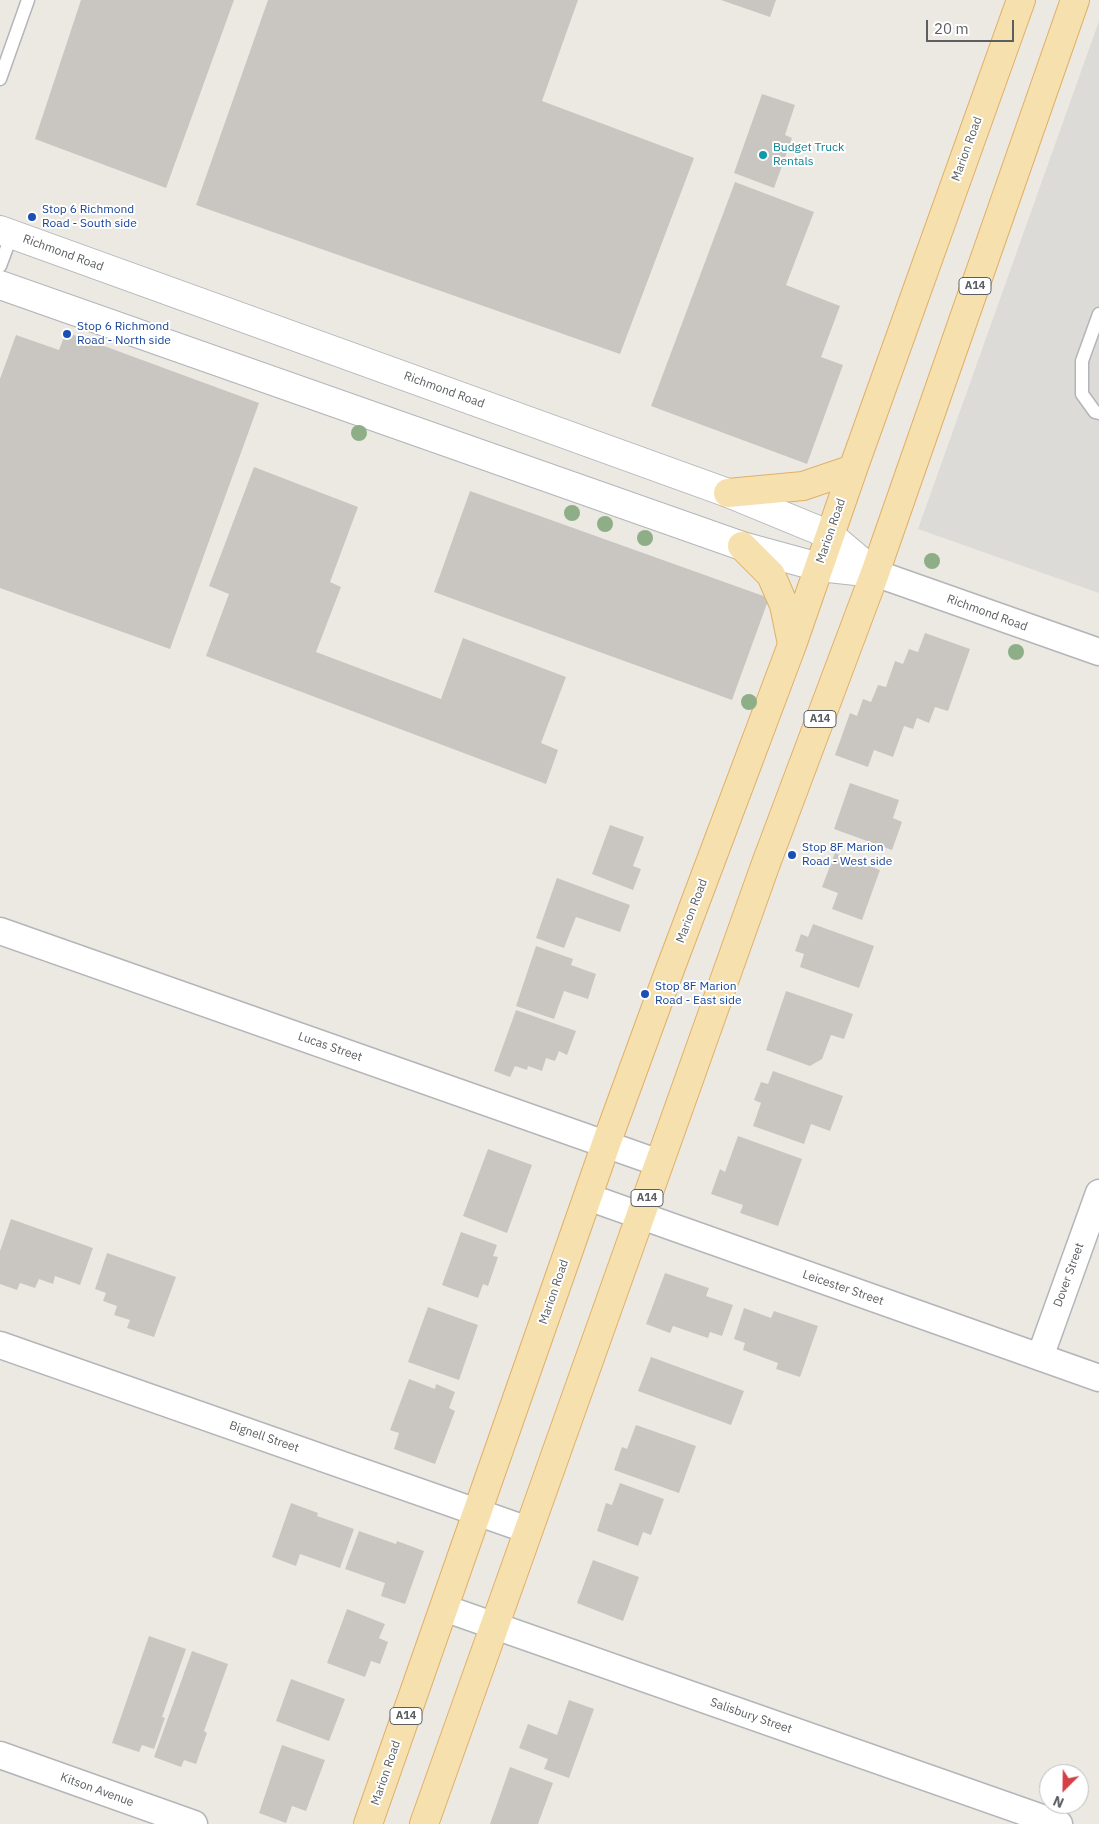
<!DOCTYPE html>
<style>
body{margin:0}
#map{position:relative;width:1099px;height:1824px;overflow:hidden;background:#ece9e3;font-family:"IBM Plex Sans",sans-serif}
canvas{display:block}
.north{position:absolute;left:1039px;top:1764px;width:50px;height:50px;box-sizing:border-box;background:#fff;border:1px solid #bdbfc0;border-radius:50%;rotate:203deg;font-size:14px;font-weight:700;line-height:20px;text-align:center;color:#5b5f62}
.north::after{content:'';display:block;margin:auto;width:18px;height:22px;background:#d53f46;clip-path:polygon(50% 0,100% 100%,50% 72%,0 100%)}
.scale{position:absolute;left:926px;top:20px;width:88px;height:22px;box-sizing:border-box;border:2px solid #5b5f62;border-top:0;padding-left:6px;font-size:15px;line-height:18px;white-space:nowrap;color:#5b5f62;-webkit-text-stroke:4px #fff;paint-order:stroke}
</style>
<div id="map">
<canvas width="1099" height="1824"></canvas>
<div class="north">N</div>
<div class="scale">20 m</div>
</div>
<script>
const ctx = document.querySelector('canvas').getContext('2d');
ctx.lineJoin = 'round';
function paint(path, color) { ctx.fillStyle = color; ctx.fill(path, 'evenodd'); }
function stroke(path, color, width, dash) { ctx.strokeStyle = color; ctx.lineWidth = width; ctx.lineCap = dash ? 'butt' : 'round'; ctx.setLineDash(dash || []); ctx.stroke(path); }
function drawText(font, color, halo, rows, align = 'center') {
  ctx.font = font + ' "IBM Plex Sans",sans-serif'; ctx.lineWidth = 4; ctx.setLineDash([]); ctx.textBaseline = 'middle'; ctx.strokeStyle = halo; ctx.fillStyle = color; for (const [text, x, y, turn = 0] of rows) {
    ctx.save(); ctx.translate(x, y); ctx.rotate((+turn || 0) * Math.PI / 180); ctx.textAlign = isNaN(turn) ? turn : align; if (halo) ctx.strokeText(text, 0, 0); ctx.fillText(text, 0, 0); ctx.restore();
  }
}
const industrial = new Path2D(`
 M1099 21V593L918 529Z`);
const building = new Path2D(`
 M81 0H234L166 188 35 139Z
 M268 0H578L542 101 694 158 620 354 196 205Z
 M721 0H776L770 17Z
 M762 94 795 105 785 135 792 138 774 188 734 173Z
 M735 182 814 212 786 285 840 306 821 357 843 365 807 464 651 406Z
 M66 332 259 403 170 649 0 588V379L16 335 59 350Z
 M254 467 358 507 330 582 341 587 316 652 441 699 463 638 566 677 541 743 558 750 546 784 206 656 229 594 209 586Z
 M470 491 769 598 732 700 434 592Z
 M925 633 970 649 948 711 935 707 929 723 917 718 913 729 904 726 893 757 874 750 868 767 835 755 850 713 857 716 863 699 871 702 878 685 886 687 895 661 903 664 909 649 918 652Z
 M850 783 899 800 893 818 902 822 892 850 834 829Z
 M610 825 644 837 633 866 641 869 633 890 592 874Z
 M835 853 880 870 862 920 832 909 838 893 822 887Z
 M557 878 630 905 620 932 576 917 564 948 536 938Z
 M813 924 874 946 859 988 800 967 804 954 795 951 801 934 808 937Z
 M536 946 573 959 571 965 596 974 588 999 564 991 554 1019 516 1006Z
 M786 991 853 1014 844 1039 831 1035 822 1059 810 1066 766 1050Z
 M516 1010 576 1031 567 1055 559 1051 555 1061 546 1058 542 1071 528 1066 527 1070 515 1066 510 1077 494 1071Z
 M773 1071 843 1096 830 1131 811 1124 804 1144 753 1126 761 1103 754 1100 761 1082 768 1084Z
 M738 1136 802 1159 778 1226 740 1213 743 1205 711 1194 720 1169 725 1172Z
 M488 1149 532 1165 507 1233 463 1216Z
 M11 1219 93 1248 80 1285 55 1276 53 1284 39 1279 35 1288 20 1283 17 1290 0 1284V1251Z
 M461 1232 497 1245 493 1256 498 1257 488 1286 483 1284 478 1298 442 1285Z
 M107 1253 176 1277 154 1337 127 1328 130 1320 114 1315 117 1306 103 1301 106 1293 95 1289Z
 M665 1273 709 1288 706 1296 733 1305 722 1336 710 1332 708 1338 673 1326 670 1333 646 1324Z
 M428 1307 478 1325 459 1380 408 1362Z
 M744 1308 771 1318 774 1311 818 1326 800 1377 776 1369 778 1363 743 1350 745 1343 734 1339Z
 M651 1357 744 1391 731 1425 638 1391Z
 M409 1379 435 1389 436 1384 455 1392 449 1408 455 1411 435 1464 394 1449 399 1433 390 1430Z
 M636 1425 696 1446 679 1493 614 1470 622 1447 627 1449Z
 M620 1483 664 1499 651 1535 643 1532 638 1546 597 1531 606 1503 612 1505Z
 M291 1503 318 1513 317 1516 354 1529 340 1568 300 1554 296 1566 272 1557Z
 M359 1531 396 1544 397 1541 424 1551 405 1604 381 1596 385 1583 345 1569Z
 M593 1560 639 1577 623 1621 577 1603Z
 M347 1609 385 1624 379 1638 388 1642 380 1664 371 1661 365 1677 327 1663Z
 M149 1636 186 1649 162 1717 165 1718 154 1749 142 1745 139 1752 112 1743Z
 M192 1651 228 1664 204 1731 207 1733 196 1764 184 1760 181 1767 154 1757Z
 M291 1679 345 1699 329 1741 276 1721Z
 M569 1700 594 1709 569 1778 544 1769 548 1759 519 1748 528 1724 557 1735Z
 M282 1745 325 1760 306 1811 292 1806 286 1823 259 1813Z
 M510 1767 553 1783 538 1824H490Z`);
const lane = new Path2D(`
 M0 79 28 0
 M0 266 12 234
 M1099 314 1082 361V394L1095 412 1099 413`);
const street = new Path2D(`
 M875 573 1099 652
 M0 931 659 1163
 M588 1197 1099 1378
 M0 1345 528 1530
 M1040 1357 1099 1193
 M444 1608 1059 1824
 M0 1755 194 1824`);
const secondary = new Path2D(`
 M0 230 728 493 830 535 875 573
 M0 285 742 546 819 567 875 573`);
const primary = new Path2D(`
 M728 493 803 486 853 469
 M742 546 771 575 784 605 792 644
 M368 1824 606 1144 666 980 792 645 853 469 1021 0
 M424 1824 765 866 875 573 1075 0`);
const trees = [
 [359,433],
 [572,513],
 [605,524],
 [645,538],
 [932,561],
 [1016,652],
 [749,702]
];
const markers = [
 [763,155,5,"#0f9aa8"],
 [32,217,5,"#1a4fb4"],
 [67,334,5,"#1a4fb4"],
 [792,855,5,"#1a4fb4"],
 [645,994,5,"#1a4fb4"]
];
const shields = [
 [975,286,32],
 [820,719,32],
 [647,1198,32],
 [406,1716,32]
];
const shieldNames = [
 ["A14",975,286],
 ["A14",820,719],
 ["A14",647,1198],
 ["A14",406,1716]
];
const cultureNames = [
 ["Budget Truck",773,148],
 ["Rentals",773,162]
];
const streetNames = [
 ["Marion Road",967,149,-70],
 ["Richmond Road",63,253,20],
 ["Richmond Road",444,390,20],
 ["Marion Road",831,531,-71],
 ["Richmond Road",987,613,20],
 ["Marion Road",692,911,-69],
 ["Lucas Street",330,1047,19],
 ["Dover Street",1069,1275,-70],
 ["Leicester Street",843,1288,19],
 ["Marion Road",554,1292,-71],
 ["Bignell Street",264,1437,19],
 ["Salisbury Street",751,1716,19],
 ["Marion Road",386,1773,-71],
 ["Kitson Avenue",97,1790,20]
];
const transitNames = [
 ["Stop 6 Richmond",42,210],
 ["Road - South side",42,224],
 ["Stop 6 Richmond",77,327],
 ["Road - North side",77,341],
 ["Stop 8F Marion",802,848],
 ["Road - West side",802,862],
 ["Stop 8F Marion",655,987],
 ["Road - East side",655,1001]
];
paint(industrial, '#dddbd7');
paint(building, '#c9c6c2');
stroke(lane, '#b3b5b8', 15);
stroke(street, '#b3b5b8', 29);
stroke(secondary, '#b2b6b9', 30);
stroke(primary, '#e1b066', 30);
stroke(lane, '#fff', 12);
stroke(street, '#fff', 26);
stroke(secondary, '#fff', 28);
stroke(primary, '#f6e1ae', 28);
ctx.fillStyle = '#8eae88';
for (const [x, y] of trees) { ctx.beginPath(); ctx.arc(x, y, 8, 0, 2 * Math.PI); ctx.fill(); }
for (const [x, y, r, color] of markers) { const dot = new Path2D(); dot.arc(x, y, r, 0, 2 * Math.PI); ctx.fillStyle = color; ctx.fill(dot); stroke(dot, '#fff', 2); }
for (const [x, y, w] of shields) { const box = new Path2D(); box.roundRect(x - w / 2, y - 8.5, w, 17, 4); ctx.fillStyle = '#fff'; ctx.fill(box); stroke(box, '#5b5f62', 1); }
drawText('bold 11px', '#5b5f62', null, shieldNames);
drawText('12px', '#0d838f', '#fff', cultureNames, 'left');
drawText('12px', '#5b5f62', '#fff', streetNames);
drawText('12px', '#164399', '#fff', transitNames, 'left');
</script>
